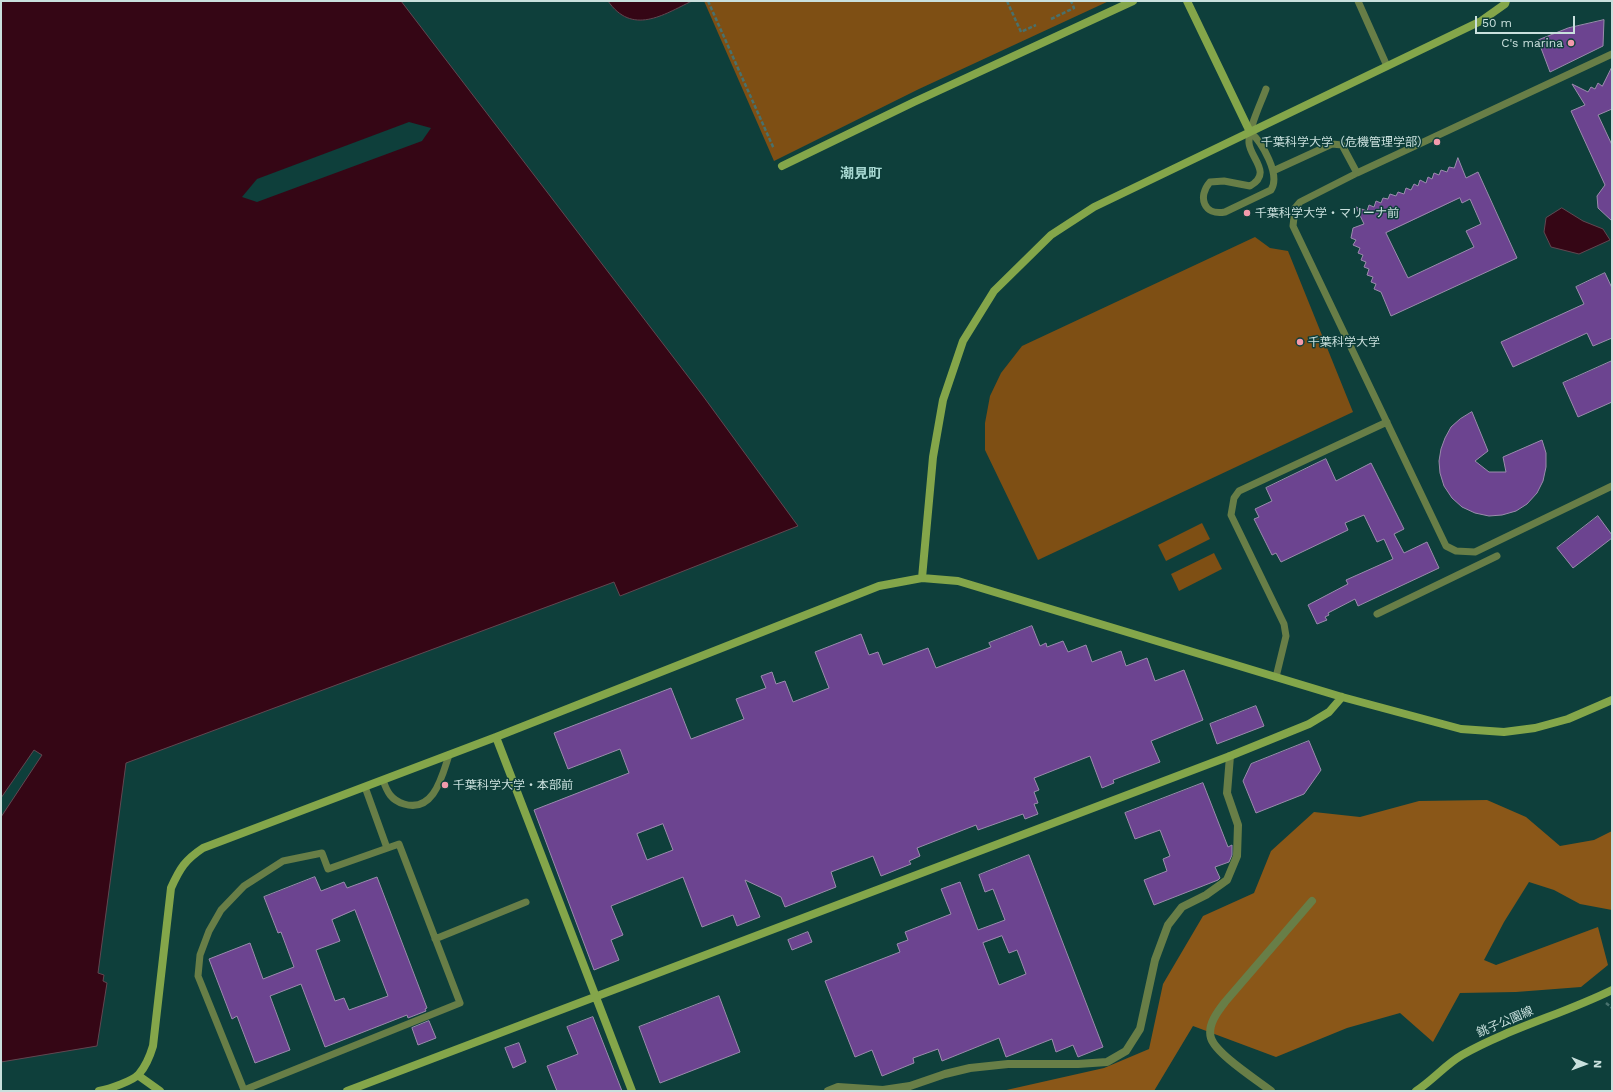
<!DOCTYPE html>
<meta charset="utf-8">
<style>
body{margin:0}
#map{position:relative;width:1613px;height:1092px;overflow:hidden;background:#0e3f3b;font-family:"Work Sans",sans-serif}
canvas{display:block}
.frame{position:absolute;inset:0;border:2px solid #c9e0dd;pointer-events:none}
.north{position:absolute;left:1565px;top:1044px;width:40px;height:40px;-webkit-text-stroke:3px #0e3f3b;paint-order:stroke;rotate:91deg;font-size:11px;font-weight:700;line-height:16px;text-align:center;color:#c9e0dd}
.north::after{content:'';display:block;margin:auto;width:14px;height:18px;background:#c9e0dd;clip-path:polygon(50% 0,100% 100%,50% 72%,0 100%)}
.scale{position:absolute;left:1475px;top:16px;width:100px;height:18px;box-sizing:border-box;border:2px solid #c9e0dd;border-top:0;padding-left:5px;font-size:12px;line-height:14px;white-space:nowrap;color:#c9e0dd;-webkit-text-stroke:3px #0e3f3b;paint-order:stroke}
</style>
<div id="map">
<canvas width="1613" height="1092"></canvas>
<div class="frame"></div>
<div class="north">N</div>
<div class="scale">50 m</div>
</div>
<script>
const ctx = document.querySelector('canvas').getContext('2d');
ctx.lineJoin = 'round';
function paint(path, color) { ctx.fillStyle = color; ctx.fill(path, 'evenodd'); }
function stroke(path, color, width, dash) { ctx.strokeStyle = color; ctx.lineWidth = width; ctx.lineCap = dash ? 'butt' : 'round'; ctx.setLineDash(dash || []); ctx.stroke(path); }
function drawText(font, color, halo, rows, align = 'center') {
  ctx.font = font + ' "Work Sans","Noto Sans JP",sans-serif'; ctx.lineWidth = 3; ctx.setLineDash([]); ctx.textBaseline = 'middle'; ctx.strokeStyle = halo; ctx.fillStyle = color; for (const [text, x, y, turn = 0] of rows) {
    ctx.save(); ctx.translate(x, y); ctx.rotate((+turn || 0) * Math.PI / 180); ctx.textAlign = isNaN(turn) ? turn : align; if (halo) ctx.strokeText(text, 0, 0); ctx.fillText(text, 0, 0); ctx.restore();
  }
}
const green = new Path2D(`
 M704 1H1109L919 89 774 161Z
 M1255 237 1270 248 1288 251 1353 412 1038 560 985 450V423L990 396 1001 373 1022 346Z
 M1202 523 1210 539 1166 561 1158 545Z
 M1214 553 1222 569 1179 591 1171 574Z`);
const forest = new Path2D(`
 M1487 800 1526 817 1560 846 1594 840 1612 831V910L1580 904 1554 890 1529 882 1504 922 1484 960 1496 965 1598 927 1608 965 1581 987 1516 992 1460 993 1433 1042 1400 1013 1347 1028 1276 1057 1193 1026 1154 1091H1002L1104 1068 1149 1049 1163 984 1203 916 1254 893 1271 851 1314 812 1360 817 1419 801Z`);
const water = new Path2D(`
 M1 1H401L703 396 798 526 620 596 614 582 126 763 98 973 104 975 103 981 107 983 97 1046 1 1062V817L42 755 34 750 1 798Z
 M608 1H692C663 15 632 36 608 1Z
 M1562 208 1583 221 1603 229 1610 240 1579 254 1551 247 1544 232 1546 218Z`);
const pier = new Path2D(`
 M409 122 431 128 422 141 257 202 242 197 257 179Z`);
const building = new Path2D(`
 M1604 20 1603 46 1550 72 1538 40 1568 28Z
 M1612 67V109L1598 115 1612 145V221L1598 208 1597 196 1605 185 1571 111 1585 105 1572 84 1588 92 1591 87 1595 89 1598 83 1602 86Z
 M1458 158 1466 178 1478 172 1517 258 1391 316 1381 292 1374 289 1376 284 1371 282 1373 277 1367 275 1369 269 1364 267 1366 262 1361 260 1363 255 1358 253 1360 248 1353 245 1356 240 1351 238 1353 228 1364 224 1356 207 1367 211 1369 205 1374 207 1376 201 1381 203 1383 198 1388 199 1390 194 1396 196 1398 192 1404 194 1406 188 1411 190 1414 184 1418 186 1420 180 1426 183 1428 177 1432 179 1434 173 1439 175 1441 170 1447 172 1449 167 1454 168ZM1460 198 1462 203 1470 199 1481 224 1466 231 1474 247 1408 278 1386 233Z
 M1605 273 1612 288V338L1593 346 1587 333 1513 367 1501 342 1584 304 1576 287Z
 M1612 361V402L1578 417 1563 383Z
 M1472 412 1488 451 1475 461 1489 472H1506L1503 457 1542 440 1546 453V467L1543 481 1537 493 1527 504 1516 511 1502 515 1489 516 1475 513 1462 507 1452 498 1444 486 1440 473 1439 461 1441 449 1445 438 1451 427 1460 419Z
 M1326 459 1336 481 1371 463 1404 529 1394 534 1404 553 1427 542 1439 568 1358 606 1355 599 1328 613 1329 615 1325 617 1327 620 1317 624 1308 605 1348 584 1346 580 1393 559 1384 539 1377 542 1364 515 1345 523 1348 530 1281 562 1276 553 1272 555 1254 519 1259 517 1255 509 1272 501 1266 488Z
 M1598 516 1612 535V538L1573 568 1557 548Z
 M1032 626 1040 646 1046 643 1047 647 1063 641 1068 652 1086 645 1092 662 1121 651 1126 666 1147 658 1155 681 1184 670 1203 720 1151 741 1160 762 1113 780 1114 783 1102 788 1090 756 1034 778 1039 790 1034 792 1038 803 1034 804 1038 814 1025 819 1023 814 978 830 976 825 917 848 920 856 909 861 911 864 881 876 873 856 831 872 836 887 785 907 781 897 745 880 760 917 737 926 733 915 702 927 683 877 611 906 623 935 611 940 619 960 594 970 534 810 629 773 620 749 568 769 554 733 671 688 691 739 744 719 736 699 766 688 761 676 772 672 776 684 785 681 793 702 829 688 815 652 861 634 869 655 878 652 883 665 928 648 936 668 991 647 989 643ZM663 824 673 850 647 860 637 834Z
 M1256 706 1264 726 1217 744 1210 724Z
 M1309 741 1321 770 1304 794 1256 813 1243 781 1251 764Z
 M1203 783 1228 847 1232 845V855L1229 862 1215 867 1220 878 1218 880 1154 905 1144 880 1167 871 1163 859 1170 856 1160 830 1135 839 1125 813Z
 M1029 855 1103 1047 1078 1057 1073 1045 1056 1052 1052 1039 1006 1057 999 1038 942 1061 938 1049 913 1058 914 1063 882 1076 872 1050 855 1057 825 981 900 952 897 944 908 940 905 932 951 914 941 889 960 882 978 930 1005 920 993 889 985 892 979 875ZM1002 936 1009 953 1017 950 1026 974 999 985 983 943Z
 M315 877 321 891 344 882 347 888 377 877 427 1008 425 1009 426 1011 408 1018 407 1015 325 1047 301 984 270 996 290 1050 255 1063 237 1016 232 1019 209 959 250 943 263 979 294 967 281 932 278 933 264 897ZM355 910 388 996 349 1010 344 998 335 1001 316 950 340 941 332 920Z
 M808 932 812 942 792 950 788 940Z
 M719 996 740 1052 660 1083 639 1027Z
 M593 1017 622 1091H557L547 1066 578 1054 567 1027Z
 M429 1021 436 1038 418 1045 412 1028Z
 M519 1043 526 1062 513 1068 505 1048Z`);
const path = new Path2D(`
 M708 1 774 149
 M1007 1 1021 32 1036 25
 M1051 19 1074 8 1071 1
 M1606 1003 1612 1008`);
const lane = new Path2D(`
 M1358 1 1387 66
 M1612 54 1357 173 1300 202 1295 208 1293 226 1446 546 1456 551 1475 552 1612 486
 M1250 132C1262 142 1281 175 1271 190L1225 212C1204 216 1197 197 1210 182L1224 181 1250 186C1273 173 1250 158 1249 143 1248 129 1261 103 1266 89
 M1273 171 1332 144 1342 145 1357 173
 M1377 614 1497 556
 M1276 677 1286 636 1284 624 1231 515 1234 498 1239 491 1387 422
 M383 780C387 792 391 800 404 804 434 813 442 776 449 755
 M365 787 387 848
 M399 844 460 1003 244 1090 198 976 200 955 209 931 221 910 244 886 283 861 322 853 328 869Z
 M435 939 526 902`);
const street = new Path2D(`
 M828 1091 838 1087 883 1090 910 1086 945 1074 970 1068 1008 1064H1078L1107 1062 1126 1051 1140 1029 1155 960 1168 925 1182 907 1206 895 1227 880 1237 856 1238 825 1227 793 1230 756
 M1271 1091C1257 1080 1216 1054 1211 1038 1207 1025 1218 1011 1225 1002L1312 901`);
const secondary = new Path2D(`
 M1187 1 1250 132
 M782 166 914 102 1133 1
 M922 578 933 457 943 400 963 341 994 291 1051 235 1094 207 1481 21 1505 4 1506 1
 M496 737 632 1091
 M139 1076 160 1091
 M99 1091C109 1089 133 1081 139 1074 146 1066 150 1056 153 1046L171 888C180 868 185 860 203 848L496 737 879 586 922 578 958 581 1342 697 1461 729 1504 732 1535 728 1568 719 1612 700
 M347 1091 1230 756 1309 724 1329 712 1342 697
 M1416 1091C1433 1080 1445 1065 1462 1055 1510 1028 1563 1014 1612 990`);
const markers = [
 [1571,43,4,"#f39aac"],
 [1437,142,4,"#f39aac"],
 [1247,213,4,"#f39aac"],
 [1300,342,4,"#f39aac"],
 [445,785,4,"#f39aac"]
];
const poiNames = [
 ["C's marina",1563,43,"right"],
 ["千葉科学大学（危機管理学部）",1429,142,"right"],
 ["千葉科学大学・マリーナ前",1255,213],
 ["千葉科学大学",1308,342],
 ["千葉科学大学・本部前",453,785]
];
const streetNames = [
 ["銚子公園線",1505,1022,-23]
];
const quarterNames = [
 ["潮見町",861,174]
];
paint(green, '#7e4f14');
paint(forest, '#8a5718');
paint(water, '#350615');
stroke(water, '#614751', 1);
paint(pier, '#0e3f3b');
paint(building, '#6c4490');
stroke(building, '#9b8cad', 1);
stroke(path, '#48716d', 2.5, [4, 2]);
stroke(lane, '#687e47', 7);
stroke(street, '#687e47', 8);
stroke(secondary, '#84a64a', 8);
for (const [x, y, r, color] of markers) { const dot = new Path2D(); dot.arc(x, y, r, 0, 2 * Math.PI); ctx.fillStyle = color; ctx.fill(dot); stroke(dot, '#0e3f3b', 1.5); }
drawText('12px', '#c9e0dd', '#0e3f3b', poiNames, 'left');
drawText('12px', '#c9e0dd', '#0e3f3b', streetNames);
drawText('bold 14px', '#a7d8d2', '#0e3f3b', quarterNames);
</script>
